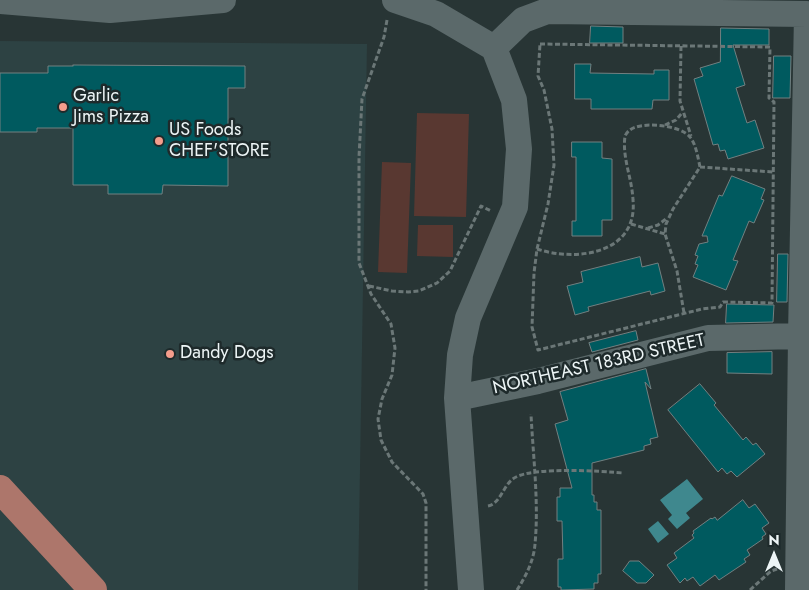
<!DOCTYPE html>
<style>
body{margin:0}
#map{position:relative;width:809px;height:590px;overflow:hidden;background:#283535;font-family:Jost,sans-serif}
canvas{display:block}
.north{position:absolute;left:749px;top:530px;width:50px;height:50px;-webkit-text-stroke:4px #1e2a2b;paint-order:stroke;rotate:0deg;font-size:14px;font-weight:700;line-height:20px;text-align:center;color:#edf5f6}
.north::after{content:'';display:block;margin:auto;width:18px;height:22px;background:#edf5f6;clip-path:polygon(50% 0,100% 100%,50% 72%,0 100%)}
</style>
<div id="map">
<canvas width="809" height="590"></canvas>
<div class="north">N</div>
</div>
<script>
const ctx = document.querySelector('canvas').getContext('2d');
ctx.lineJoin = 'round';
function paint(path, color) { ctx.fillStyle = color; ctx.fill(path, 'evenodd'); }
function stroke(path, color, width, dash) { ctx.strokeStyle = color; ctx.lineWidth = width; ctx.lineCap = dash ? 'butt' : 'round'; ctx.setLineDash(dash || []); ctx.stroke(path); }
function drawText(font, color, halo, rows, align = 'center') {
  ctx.font = font + ' Jost,sans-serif'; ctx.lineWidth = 5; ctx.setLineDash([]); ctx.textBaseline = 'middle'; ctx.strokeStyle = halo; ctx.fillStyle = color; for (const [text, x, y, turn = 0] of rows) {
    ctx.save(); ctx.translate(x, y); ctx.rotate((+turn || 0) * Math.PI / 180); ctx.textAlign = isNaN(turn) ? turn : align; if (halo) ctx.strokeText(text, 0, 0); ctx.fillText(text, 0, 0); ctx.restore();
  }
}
const built = new Path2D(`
 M0 41 367 44 358 590H0Z`);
const green = new Path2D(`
 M417 113 469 114 466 217 414 216Z
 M382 162 411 163 407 273 378 272Z
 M418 225H453V257L417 256Z`);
const water = new Path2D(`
 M687 479 703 499 686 513 690 518 677 529 668 519 672 515 660 500Z
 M658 521 669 534 658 543 648 529Z`);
const building = new Path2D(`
 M591 26 623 27V43H590Z
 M721 28 769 29V45H733L745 85 736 88 747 123 755 120 764 148 728 159 725 150 720 151 718 144 713 145 694 79 703 76 700 68 720 62Z
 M774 56H791L790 98H773Z
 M575 64H591L590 73 654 74V70H669V100H653L652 109H591V99H575Z
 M73 65 245 66V88H228V186L163 185 162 194H108V185H73V128H37V132H0V73H48V66H73Z
 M572 142H602V158L612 159V220H602V236H572V221H576V157H572Z
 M732 176 765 189 761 199 764 200 754 223 749 221 733 260 738 261 726 290 693 277 698 265 695 264 698 256 695 255 699 244 708 242 707 236H702L719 195 722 196Z
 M778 254H788L787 302H777Z
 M640 257 642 267 658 263 665 291 651 295 650 291 588 307 589 311 575 315 567 286 583 282 581 272Z
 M727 304 774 305 773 322 726 323Z
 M636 331 638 340 592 352 589 343Z
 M772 352V374L727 373V353Z
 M646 369 651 389 645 382 658 437 650 439 651 444 644 446V450L592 463V495H594V502H597V510H601V574H598V583H594V589L561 590V587H558V559H563L562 521H557V497H560V488H572L555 424 568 420 560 392Z
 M700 384 716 403 714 405 743 440 746 437 753 445 756 443 765 454 737 477 731 471 727 474 722 468 718 472 668 410Z
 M743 500 749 508 755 504 769 523 762 528 766 534 762 537 763 539 747 550 750 555 744 559 746 562 719 580 715 575 700 586 693 577 687 581 685 578 680 583 667 565 677 558 674 553 694 538 692 535 694 533 693 531 711 518 712 519 715 517 717 520Z
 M630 561H639L654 575 646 583H637L623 571Z`);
const path = new Path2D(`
 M387 20 384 37 362 99 359 157V263L371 294 391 324 395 348 392 375 382 399 378 419 381 440 392 462 423 494 426 503V590
 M540 44 770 47 769 98 774 102 772 303 723 302 720 307 702 309 538 350 532 327 534 273 537 249 548 204 554 165 552 129 544 90 538 76Z
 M681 46 680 101 691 136
 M665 125 676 120 682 113
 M700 167 773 172
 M631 224 665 234
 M648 228 658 225 667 218
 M537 249C576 262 638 254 633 200 632 178 622 158 625 136 626 134 628 131 630 130 641 121 681 125 690 137 696 144 698 158 700 167L673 209 666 224 665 234 677 271 684 313
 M369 286 392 291 408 292 419 291 437 283 450 271 481 206 491 211
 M488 506C502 503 503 483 516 477 535 467 601 471 623 473
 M517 590C526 576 534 560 535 544 539 503 533 455 531 414
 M750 590 771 571 777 569`);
const minor = new Path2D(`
 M395 0 436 14 494 48
 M0 1 110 10 223 0
 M494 48 523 20 547 11 807 14 801 336 798 590
 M457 398 538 381 708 338 801 336
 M471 590 457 398 460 355 468 318 515 207 519 149 514 100 494 48`);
const major = new Path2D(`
 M0 489 93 590`);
const markers = [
 [63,107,5,"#f49d8c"],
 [159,141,5,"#f49d8c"],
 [170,354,5,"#f49d8c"]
];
const poiNames = [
 ["Garlic",73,97],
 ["Jims Pizza",73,118],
 ["US Foods",169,131],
 ["CHEF'STORE",169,152],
 ["Dandy Dogs",180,354]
];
const streetNames = [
 ["NORTHEAST 183RD STREET",599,365,-13]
];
paint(built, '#2d4243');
paint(green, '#593831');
paint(water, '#3f888e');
paint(building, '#005a5f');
stroke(building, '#728081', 1);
stroke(path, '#6b7777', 3, [5, 2.5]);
stroke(minor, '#5b696a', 26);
stroke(major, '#ad766b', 28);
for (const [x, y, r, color] of markers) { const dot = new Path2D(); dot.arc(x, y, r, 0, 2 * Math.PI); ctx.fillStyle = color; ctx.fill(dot); stroke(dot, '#1e2a2b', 2); }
drawText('18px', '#edf5f6', '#1e2a2b', poiNames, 'left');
drawText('18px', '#edf5f6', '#1e2a2b', streetNames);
</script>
